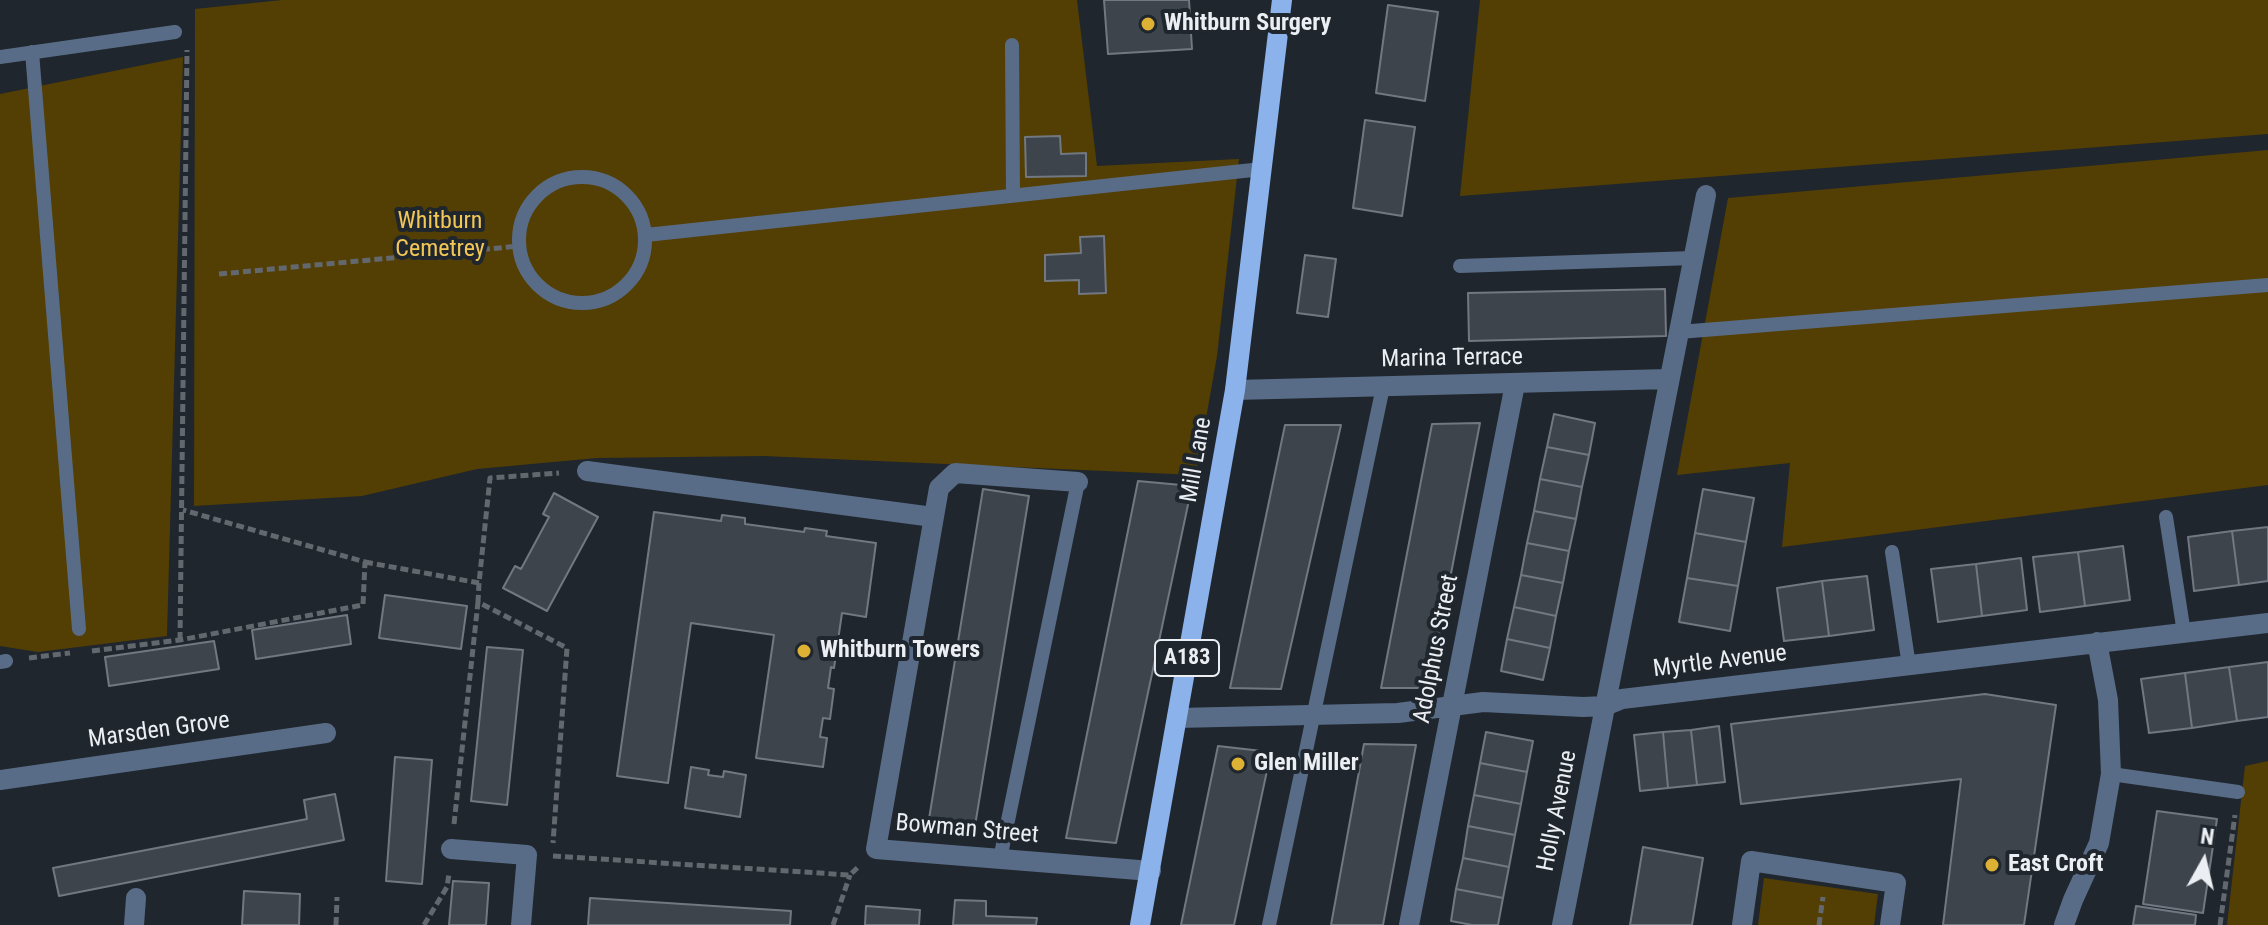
<!DOCTYPE html>
<style>
body{margin:0}
#map{position:relative;width:2268px;height:925px;overflow:hidden;background:#20262d;font-family:"Roboto Condensed",sans-serif}
canvas{display:block}
.north{position:absolute;left:2164px;top:821px;width:80px;height:80px;-webkit-text-stroke:6px #20262d;paint-order:stroke;rotate:8deg;font-size:22px;font-weight:700;line-height:32px;text-align:center;color:#ebeff4}
.north::after{content:'';display:block;margin:auto;width:28px;height:36px;background:#ebeff4;clip-path:polygon(50% 0,100% 100%,50% 72%,0 100%)}
</style>
<div id="map">
<canvas width="2268" height="925"></canvas>
<div class="north">N</div>
</div>
<script>
const ctx = document.querySelector('canvas').getContext('2d');
ctx.lineJoin = 'round';
function paint(path, color) { ctx.fillStyle = color; ctx.fill(path, 'evenodd'); }
function stroke(path, color, width, dash) { ctx.strokeStyle = color; ctx.lineWidth = width; ctx.lineCap = dash ? 'butt' : 'round'; ctx.setLineDash(dash || []); ctx.stroke(path); }
function drawText(font, color, halo, rows, align = 'center') {
  ctx.font = font + ' "Roboto Condensed",sans-serif'; ctx.lineWidth = 8; ctx.setLineDash([]); ctx.textBaseline = 'middle'; ctx.strokeStyle = halo; ctx.fillStyle = color; for (const [text, x, y, turn = 0] of rows) {
    ctx.save(); ctx.translate(x, y); ctx.rotate((+turn || 0) * Math.PI / 180); ctx.textAlign = isNaN(turn) ? turn : align; if (halo) ctx.strokeText(text, 0, 0); ctx.fillText(text, 0, 0); ctx.restore();
  }
}
const green = new Path2D(`
 M282 0H1077L1097 166 1239 159 1217 356 1196 475 764 456 597 458 477 469 362 496 194 506 195 9Z
 M1480 0H2268V134L1460 196Z
 M183 57 167 636 38 652 0 646V94Z
 M2268 150V485L1782 547 1790 463 1677 475 1728 198Z
 M2268 761V925H2227L2245 766Z
 M1764 878 1878 894 1874 925H1758Z`);
const building = new Path2D(`
 M1104 0H1189L1192 49 1108 54Z
 M1388 5 1438 12 1425 101 1376 93Z
 M1365 120 1415 127 1402 216 1353 208Z
 M1060 136 1061 154 1086 153V176L1026 177 1025 137Z
 M1104 236 1106 293 1079 294V280L1045 281V255L1081 253 1080 237Z
 M1305 255 1336 259 1328 317 1297 313Z
 M1665 289 1666 336 1469 341 1468 293Z
 M1554 414 1595 423 1589 455 1547 447Z
 M1480 423 1429 688H1381L1432 424Z
 M1285 425H1341L1281 689 1230 688Z
 M1547 447 1589 455 1582 487 1540 479Z
 M1540 479 1582 487 1576 519 1534 511Z
 M1138 481 1192 486 1116 843 1066 838Z
 M983 489 1029 496 974 832 928 825Z
 M1703 489 1754 498 1746 542 1695 533Z
 M554 493 598 517 547 611 503 588 515 566 521 569 549 517 543 514Z
 M1534 511 1576 519 1569 551 1527 543Z
 M654 512 721 521 722 515 745 518V524L804 532 805 528 827 531 826 536 876 543 866 617 842 613 834 668 831 667 828 688 834 689 830 719 823 718 820 737 827 738 823 767 756 758 774 635 691 623 668 783 617 776Z
 M2268 527V581L2239 585 2232 531Z
 M2232 531 2239 585 2194 591 2188 537Z
 M1695 533 1746 542 1738 586 1687 578Z
 M1527 543 1569 551 1563 583 1521 575Z
 M2123 546 2130 600 2085 606 2078 552Z
 M2078 552 2085 606 2040 612 2033 557Z
 M2021 558 2027 610 1982 616 1976 564Z
 M1976 564 1982 616 1938 622 1931 569Z
 M1521 575 1563 583 1556 616 1514 607Z
 M1867 576 1874 630 1829 636 1822 581Z
 M1687 578 1738 586 1730 631 1679 622Z
 M1822 581 1829 636 1784 641 1777 588Z
 M385 595 467 606 461 649 379 638Z
 M1514 607 1556 616 1550 648 1507 639Z
 M347 615 351 644 256 659 252 630Z
 M1507 639 1550 648 1543 680 1501 671Z
 M214 641 219 669 109 686 105 657Z
 M487 647 523 650 507 805 471 801Z
 M2268 662V717L2237 721 2229 667Z
 M2229 667 2237 721 2192 728 2185 673Z
 M2185 673 2192 728 2149 733 2141 679Z
 M1985 694 2056 705 2024 925H1943L1961 779 1741 804 1731 724Z
 M1719 726 1725 782 1697 785 1691 730Z
 M1691 730 1697 785 1668 788 1663 732Z
 M1486 732 1533 741 1527 772 1480 763Z
 M1663 732 1668 788 1640 791 1634 735Z
 M1364 744 1416 745 1383 925H1331Z
 M1218 746 1271 752 1234 925H1181Z
 M395 757 432 760 422 884 386 881Z
 M1480 763 1527 772 1521 804 1474 795Z
 M691 767 709 770 708 775 723 777 724 771 746 775 740 817 685 808Z
 M335 794 344 840 59 896 53 868 307 819 304 800Z
 M1474 795 1521 804 1515 835 1468 826Z
 M2157 811 2217 819 2203 913 2143 904Z
 M1468 826 1515 835 1509 867 1463 858Z
 M1643 847 1703 858 1692 925H1630Z
 M1463 858 1509 867 1503 898 1456 889Z
 M453 881 489 883 486 925H449Z
 M1456 889 1503 898 1498 925H1472L1451 921Z
 M244 891 300 894 299 925H242Z
 M590 898 791 911 790 925H588Z
 M955 900 986 901V916L1037 918 1036 925H953Z
 M866 906 920 910 919 925H865Z
 M2136 906 2196 915 2195 925H2133Z`);
const path = new Path2D(`
 M219 274 520 246
 M365 562 479 583 490 478 559 473
 M479 583 478 602 567 648 553 843
 M180 640 187 50
 M92 651 180 640 363 605 365 562 183 510
 M29 658 70 653
 M454 824 478 602
 M553 856 850 875 859 866
 M336 925 337 897
 M424 925 447 887 449 874
 M833 925 850 875
 M1819 925 1823 897
 M2220 925 2235 815`);
const lane = new Path2D(`
 M1012 45 1013 194
 M32 52 79 629
 M0 57 175 32
 M519 240a63 63 0 1 1 126 0a63 63 0 1 1-126 0Z
 M646 235 1262 169
 M1460 266 1693 258
 M1679 332 2268 285
 M2166 517 2184 633
 M1892 552 1909 666
 M0 662 6 661
 M2111 774 2238 792
 M1000 859 1078 482
 M1269 925 1383 387`);
const street = new Path2D(`
 M1235 390 1669 379
 M587 471 933 517
 M1078 482 955 473 939 488 876 849 1151 871
 M1177 718 1398 713 1483 702 1583 707 1605 706 1622 699 2268 623
 M0 780 326 733
 M451 849 527 855 521 925
 M134 925 136 898
 M1409 925 1515 384
 M1562 925 1706 195
 M1742 925 1751 861 1896 883 1890 925
 M2064 925 2073 900 2099 843 2111 774 2108 700 2097 642`);
const primary = new Path2D(`
 M1140 925 1235 390 1282 0`);
const markers = [
 [1148,24,8,"#ddb133"],
 [804,651,8,"#ddb133"],
 [1238,764,8,"#ddb133"],
 [1992,865,8,"#ddb133"]
];
const shields = [
 [1187,658,64]
];
const shieldNames = [
 ["A183",1187,658]
];
const poiNames = [
 ["Whitburn Surgery",1164,24],
 ["Whitburn Towers",820,651],
 ["Glen Miller",1254,764],
 ["East Croft",2008,865]
];
const parkNames = [
 ["Whitburn",440,222],
 ["Cemetrey",440,250]
];
const streetNames = [
 ["Marina Terrace",1452,359,-1],
 ["Mill Lane",1197,460,-80],
 ["Adolphus Street",1437,649,-79],
 ["Myrtle Avenue",1720,662,-7],
 ["Marsden Grove",159,731,-8],
 ["Holly Avenue",1558,811,-79],
 ["Bowman Street",967,830,5]
];
paint(green, '#533f03');
paint(building, '#3e444c');
stroke(building, '#727881', 2);
stroke(path, '#63686f', 5, [8, 4]);
stroke(lane, '#596c87', 14);
stroke(street, '#596c87', 20);
stroke(primary, '#8bb2eb', 20);
for (const [x, y, r, color] of markers) { const dot = new Path2D(); dot.arc(x, y, r, 0, 2 * Math.PI); ctx.fillStyle = color; ctx.fill(dot); stroke(dot, '#20262d', 3); }
for (const [x, y, w] of shields) { const box = new Path2D(); box.roundRect(x - w / 2, y - 18, w, 36, 6); ctx.fillStyle = '#20262d'; ctx.fill(box); stroke(box, '#ebeff4', 2); }
drawText('bold 22px', '#ebeff4', null, shieldNames);
drawText('bold 24px', '#ebeff4', '#20262d', poiNames, 'left');
drawText('24px', '#f2c756', '#20262d', parkNames);
drawText('24px', '#ebeff4', '#20262d', streetNames);
</script>
